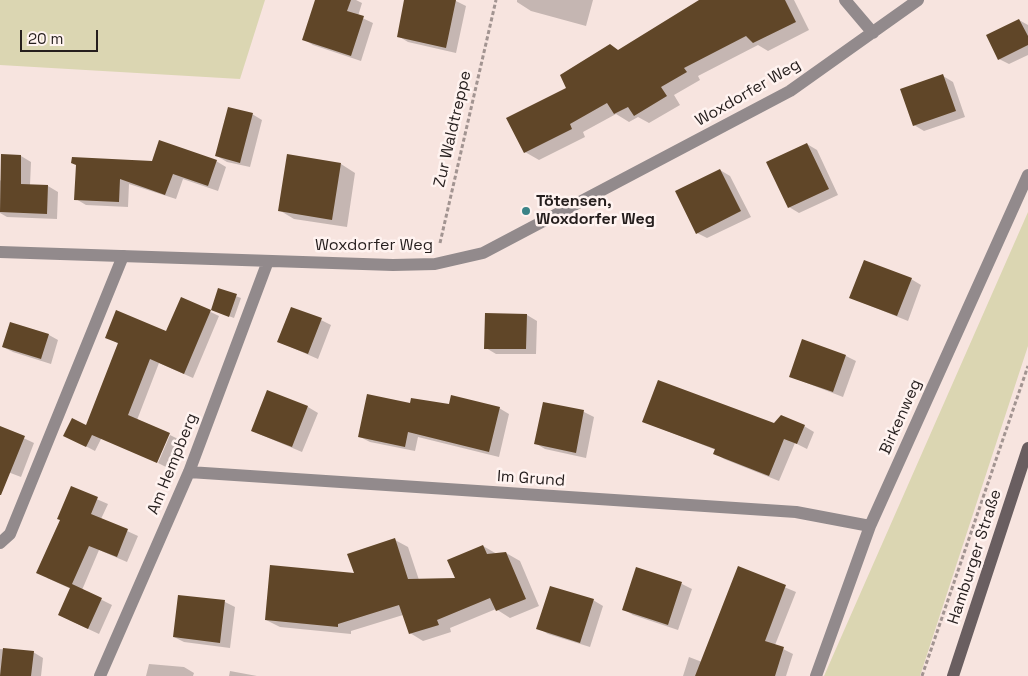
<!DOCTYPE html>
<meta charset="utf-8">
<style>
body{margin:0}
#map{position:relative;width:1028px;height:676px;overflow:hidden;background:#f7e4df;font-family:"Space Grotesk",sans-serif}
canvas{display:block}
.scale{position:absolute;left:20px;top:30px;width:78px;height:22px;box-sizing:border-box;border:2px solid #251e1d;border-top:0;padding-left:6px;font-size:15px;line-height:18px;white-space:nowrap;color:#251e1d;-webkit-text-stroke:4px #fff3f0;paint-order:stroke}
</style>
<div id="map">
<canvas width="1028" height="676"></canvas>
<div class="scale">20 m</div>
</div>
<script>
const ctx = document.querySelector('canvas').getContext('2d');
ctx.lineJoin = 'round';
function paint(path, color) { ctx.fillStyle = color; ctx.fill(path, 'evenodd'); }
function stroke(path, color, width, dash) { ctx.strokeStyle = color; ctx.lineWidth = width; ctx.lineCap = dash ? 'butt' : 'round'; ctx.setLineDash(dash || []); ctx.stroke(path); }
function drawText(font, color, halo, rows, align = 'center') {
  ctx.font = font + ' "Space Grotesk",sans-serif'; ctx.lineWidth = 5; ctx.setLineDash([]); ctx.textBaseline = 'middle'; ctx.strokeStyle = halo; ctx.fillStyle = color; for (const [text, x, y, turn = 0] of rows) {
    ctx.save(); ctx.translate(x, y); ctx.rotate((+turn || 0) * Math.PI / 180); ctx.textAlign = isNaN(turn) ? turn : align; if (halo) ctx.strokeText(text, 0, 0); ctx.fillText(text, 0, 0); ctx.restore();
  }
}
const green = new Path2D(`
 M0 0H265L240 79 0 65Z
 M1028 212V346L920 676H824Z`);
const shadow = new Path2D(`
 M316 0H356L362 3 358 16 373 23 361 61 313 45 303 39Z
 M405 0H454L466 6 456 53 408 42 398 36Z
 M517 0H593L586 26 531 11 517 2Z
 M712 0H794L809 30 768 51 758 45 698 76 700 80 674 95 680 105 649 123 638 117 629 122 616 114 583 132 585 137 539 160 525 152 508 119 568 88 619 51Z
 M1019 20 1028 25V55L1009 64 999 59Z
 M943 76 953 82 965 117 924 131 914 125Z
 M252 114 262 120 250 167 227 162 217 156Z
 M807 144 817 150 838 195 799 213 789 207Z
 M21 156 31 162 30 185 48 186 58 192 57 219 7 217 0 213V181Z
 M216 161 226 167 218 191 183 179 176 199 129 184 128 207 86 205 76 199 77 165Z
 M341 164 355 173 347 227 294 219 279 210Z
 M720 170 730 176 751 217 707 238 697 233Z
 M911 279 921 285 908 321 851 298Z
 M219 290 241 298 234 318 212 310Z
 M182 298 219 316 193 378 159 363 137 420 101 439 95 451 74 440 87 427 119 344 106 337 167 332Z
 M527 315 537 321 536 354H496L486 348Z
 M321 320 331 325 318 359 279 342Z
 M49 335 58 340 51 364 13 352 3 347Z
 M846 356 856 361 843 397 791 377Z
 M411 404 499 408 509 414 499 457 418 437 415 451 370 442 360 437Z
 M544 404 584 412 594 417 586 458 545 449 535 443Z
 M308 407 318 413 302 452 252 431Z
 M644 422 804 426 814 432 807 449 795 443 779 481 724 459 715 453 716 450Z
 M0 427 34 443 21 477 0 469Z
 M170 435 178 439 166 467 158 463Z
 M71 488 108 504 101 519 138 536 127 562 99 550 82 590 112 605 99 634 69 620 71 589 47 578Z
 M395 540 408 547 419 580H457L483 546 497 554 506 553 520 561 539 606 510 618 496 609 450 628 451 632 423 641 410 633 403 615 351 631V634L280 627 266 620 355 575Z
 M637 568 682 584 692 589 678 630 633 615 623 609Z
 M739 568 796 592 775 645 793 654 786 676H683L689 657 702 662Z
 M179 596 225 602 235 607 230 648 184 642 174 637Z
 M593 600 603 606 590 647 548 634 538 628Z
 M0 649 33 652 43 658 41 676H0Z
 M149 664 184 667 194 673 193 676H146Z
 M230 671 257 676H229Z`);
const building = new Path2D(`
 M315 0H351L347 11 364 16 351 56 302 40Z
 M404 0H456L446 48 397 37Z
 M699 0H785L796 22 753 43 746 36 684 68 687 72 661 87 667 96 634 116 628 107 614 114 607 103 570 124 572 129 524 153 506 118 566 88 560 75 610 44 618 50Z
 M1019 19 1028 36V45L998 60 986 35Z
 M943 74 956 111 913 126 900 89Z
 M228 107 253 113 240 163 215 156Z
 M159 140 217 160 208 186 173 174 165 195 120 179 119 202 74 200 76 165 71 163 72 157 152 161Z
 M807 143 829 189 788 208 766 162Z
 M1 154 21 155V184L48 185 47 214 0 212Z
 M287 154 341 163 332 220 278 211Z
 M720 169 741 211 696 234 675 191Z
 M864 260 912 278 897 316 849 298Z
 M218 288 237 294 229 317 211 310Z
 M181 297 211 310 184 374 150 359 128 415 170 433 157 463 92 435 86 447 63 436 72 418 86 425 118 343 105 338 116 310 166 331Z
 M291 307 322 318 308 354 277 342Z
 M485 313 527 314 526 349H484Z
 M10 322 49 334 41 359 2 347Z
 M802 339 846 355 833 392 789 377Z
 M658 380 774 423 781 415 805 425 797 444 784 439 769 476 713 454 715 449 642 422Z
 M267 390 308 406 292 447 251 431Z
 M367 394 410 403 411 398 449 404 451 395 500 407 489 452 408 432 405 447 358 437Z
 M543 402 584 410 576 453 534 444Z
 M0 426 25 436 1 495H0Z
 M71 486 98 497 91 514 128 529 117 557 89 546 72 584 102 598 88 629 58 615 70 588 36 573 60 520 57 519Z
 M395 538 408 579 455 578 447 560 483 545 487 554 506 552 526 599 496 611 490 598 437 620 439 625 409 634 399 605 338 624V627L265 620 270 565 354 573 347 554Z
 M738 566 786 585 765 641 784 647 775 676H695Z
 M636 567 682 582 668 625 622 610Z
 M550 586 594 599 580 643 536 629Z
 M178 595 225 600 220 643 173 637Z
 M3 648 34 651 31 676H0Z`);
const path = new Path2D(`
 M440 243 496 0
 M922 676 1028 366`);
const lane = new Path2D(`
 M0 543 10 534 123 256`);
const street = new Path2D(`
 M845 0 873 33
 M0 252 393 265 435 264 483 253 790 91 918 0
 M189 472 796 512 870 526
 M100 676 189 472 268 261
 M816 676 870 526 1028 175`);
const secondary = new Path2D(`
 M953 676 1028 448`);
const markers = [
 [526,211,5,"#3b8387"]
];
const streetNames = [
 ["Woxdorfer Weg",748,93,-30],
 ["Zur Waldtreppe",453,129,-77],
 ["Woxdorfer Weg",374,246],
 ["Birkenweg",901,417,-66],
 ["Am Hempberg",173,464,-68],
 ["Im Grund",531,479,4],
 ["Hamburger Straße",975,557,-72]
];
const poiNames = [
 ["Tötensen,",536,202],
 ["Woxdorfer Weg",536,220]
];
paint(green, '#dbd6b2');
paint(shadow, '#0003');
paint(building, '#604628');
stroke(path, '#a29491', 3, [4, 2.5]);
stroke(lane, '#928a8c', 12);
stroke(street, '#928a8c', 12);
stroke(secondary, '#695e60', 12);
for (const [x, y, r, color] of markers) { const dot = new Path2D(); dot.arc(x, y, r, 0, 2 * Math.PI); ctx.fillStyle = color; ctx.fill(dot); stroke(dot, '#fff3f0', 2); }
drawText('16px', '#251e1d', '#fff3f0', streetNames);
drawText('bold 16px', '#251e1d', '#fff3f0', poiNames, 'left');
</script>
